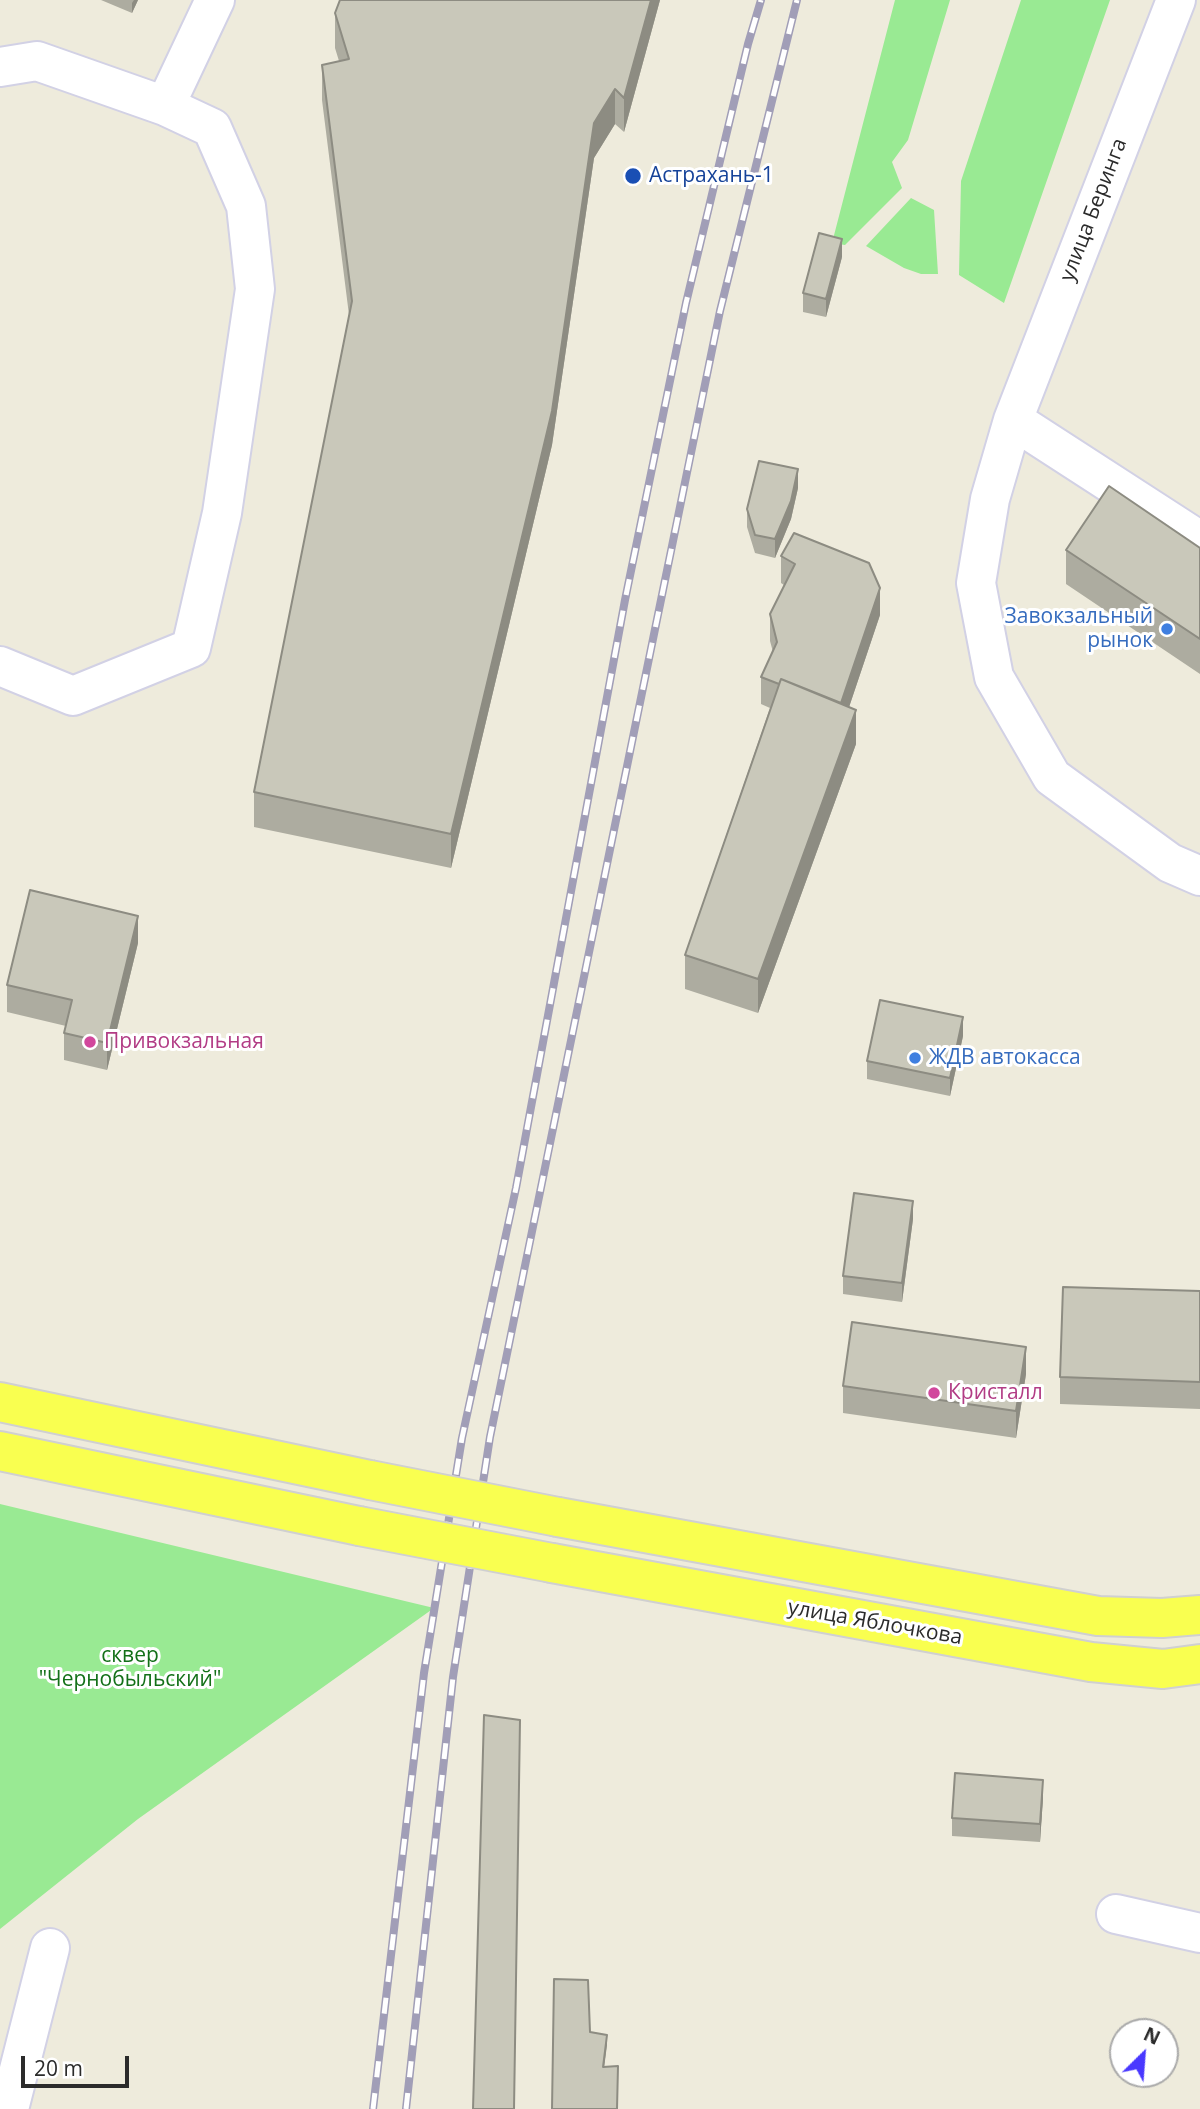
<!DOCTYPE html>
<meta charset="utf-8">
<style>
body{margin:0}
#map{position:relative;width:1200px;height:2109px;overflow:hidden;background:#eeebdc;font-family:"Open Sans",sans-serif}
canvas{display:block}
.north{position:absolute;left:1109px;top:2018px;width:70px;height:70px;box-sizing:border-box;background:#fff;border:2px solid #aaa;border-radius:50%;rotate:25deg;font-size:19px;font-weight:700;line-height:28px;text-align:center;color:#2b2b2b}
.north::after{content:'';display:block;margin:auto;width:24px;height:32px;background:#4938ff;clip-path:polygon(50% 0,100% 100%,50% 72%,0 100%)}
.scale{position:absolute;left:21px;top:2056px;width:108px;height:32px;box-sizing:border-box;border:4px solid #2b2b2b;border-top:0;padding-left:9px;font-size:21px;line-height:24px;white-space:nowrap;color:#2b2b2b;-webkit-text-stroke:5px #fff;paint-order:stroke}
</style>
<div id="map">
<canvas width="1200" height="2109"></canvas>
<div class="north">N</div>
<div class="scale">20 m</div>
</div>
<script>
const ctx = document.querySelector('canvas').getContext('2d');
ctx.lineJoin = 'round';
function paint(path, color) { ctx.fillStyle = color; ctx.fill(path, 'evenodd'); }
function stroke(path, color, width, dash) { ctx.strokeStyle = color; ctx.lineWidth = width; ctx.lineCap = dash ? 'butt' : 'round'; ctx.setLineDash(dash || []); ctx.stroke(path); }
function drawText(font, color, halo, rows, align = 'center') {
  ctx.font = font + ' "Open Sans",sans-serif'; ctx.lineWidth = 6; ctx.setLineDash([]); ctx.textBaseline = 'middle'; ctx.strokeStyle = halo; ctx.fillStyle = color; for (const [text, x, y, turn = 0] of rows) {
    ctx.save(); ctx.translate(x, y); ctx.rotate((+turn || 0) * Math.PI / 180); ctx.textAlign = isNaN(turn) ? turn : align; if (halo) ctx.strokeText(text, 0, 0); ctx.fillText(text, 0, 0); ctx.restore();
  }
}
const green = new Path2D(`
 M895 0H950L908 140 892 162 902 188 845 245 832 243Z
 M1021 0H1110L1004 303 959 275 961 181Z
 M911 198 934 210 938 274H921L904 268 866 246Z
 M0 1504 434 1608 138 1819 0 1929Z`);
const minor = new Path2D(`
 M1176 0 1013 420 990 499 976 583 994 677 1052 777 1170 863 1200 876
 M0 67 37 61 165 106 212 128 246 206 255 289 222 513 191 648 73 696 0 666
 M165 106 215 0
 M1013 420 1200 541
 M1116 1914 1200 1933
 M9 2109 50 1948`);
const major = new Path2D(`
 M0 1402 370 1480
 M0 1451 359 1526
 M558 1517 1098 1616 1162 1618 1200 1615
 M552 1563 1091 1662 1163 1669 1200 1664`);
const rail = new Path2D(`
 M373 2109 424 1673 462 1438 516 1188 625 600 686 303 748 44 761 0
 M406 2109 453 1677 490 1437 720 311 797 0`);
const majorBridge = new Path2D(`
 M370 1480 558 1517
 M359 1526 552 1563`);
const wall = new Path2D(`
 M101 0H138L132 13Z
 M660 0 624 132 615 124 594 158 552 445 451 868 254 827V792L349 315 322 100V65L339 61 335 48V13Z
 M842 257 826 317 803 312V293Z
 M798 488 791 519 775 558 755 553 747 527V509Z
 M1200 548V674L1066 584V550Z
 M781 556 880 615 849 707 856 744 758 1013 685 989V955L770 708 761 704V677L773 652 770 641V614L784 585 781 583Z
 M138 943 107 1070 64 1060V1033L66 1026 7 1012V985Z
 M963 1036 950 1096 867 1079V1061Z
 M913 1219 902 1302 843 1294V1276Z
 M1200 1291V1409L1060 1404V1377Z
 M1026 1374 1016 1438 843 1413V1386Z
 M1043 1798 1040 1842 952 1836V1818Z`);
const shadedWall = new Path2D(`
 M134 0H138L132 13V3Z
 M651 0H660L624 132V98Z
 M615 89V124L594 158 552 445 451 868V834L594 123Z
 M842 239V257L826 317V299Z
 M798 469V488L791 519 775 558V539Z
 M880 588V615L839 737V710Z
 M856 710V744L758 1013V979Z
 M138 916V943L107 1070V1043Z
 M963 1017V1036L950 1096V1078Z
 M913 1201V1219L902 1302V1283Z
 M1026 1347V1374L1016 1438V1411Z
 M1043 1780V1798L1040 1842V1824Z
 M607 2035V2045L603 2076V2067Z`);
const building = new Path2D(`
 M340 0H651L624 98 615 89 594 123 552 411 451 834 254 792 352 301 322 65 349 59 335 13Z
 M819 233 842 239 826 299 803 293Z
 M759 461 798 469 791 501 775 539 755 535 747 509Z
 M1109 486 1200 548V639L1066 550Z
 M794 533 869 563 880 588 841 703 781 679 779 684 761 677 777 642 770 614 795 564 781 556Z
 M781 679 856 710 758 979 685 955Z
 M30 890 138 916 107 1043 64 1033 72 1000 7 985Z
 M880 1000 963 1017 950 1078 867 1061Z
 M854 1193 913 1201 902 1283 843 1276Z
 M1063 1287 1200 1291V1382L1060 1377Z
 M852 1322 1026 1347 1016 1411 843 1386Z
 M484 1715 520 1720 514 2109H473Z
 M955 1773 1043 1780 1040 1824 952 1818Z
 M554 1979 588 1980 590 2032 607 2035 603 2067 618 2066 617 2109H552Z`);
const markers = [
 [633,176,9,"#1a4fb4"],
 [1167,629,7,"#3f7fe0"],
 [90,1042,7,"#d1479c"],
 [915,1058,7,"#3f7fe0"],
 [934,1393,7,"#d1479c"]
];
const transitNames = [
 ["Астрахань-1",649,176]
];
const streetNames = [
 ["улица Беринга",1094,210,-69],
 ["улица Яблочкова",875,1623,10]
];
const shopNames = [
 ["Завокзальный",1153,617],
 ["рынок",1153,641],
 ["ЖДВ автокасса",929,1058,"left"]
];
const hotelNames = [
 ["Привокзальная",104,1042],
 ["Кристалл",948,1393]
];
const parkNames = [
 ["сквер",130,1656],
 ["\"Чернобыльский\"",130,1680]
];
paint(green, '#99ea93');
stroke(minor, '#d2d1e5', 42);
stroke(major, '#d0d0d0', 42);
stroke(minor, '#fff', 38);
stroke(major, '#f9ff50', 38);
stroke(rail, '#a19eb7', 8);
stroke(rail, '#fff', 5, [16]);
stroke(majorBridge, '#d0d0d0', 42, []);
stroke(majorBridge, '#f9ff50', 38);
paint(wall, '#adaca0');
paint(shadedWall, '#8d8c82');
paint(building, '#c9c8ba');
stroke(building, '#8d8c82', 2);
for (const [x, y, r, color] of markers) { const dot = new Path2D(); dot.arc(x, y, r, 0, 2 * Math.PI); ctx.fillStyle = color; ctx.fill(dot); stroke(dot, '#fff', 2.5); }
drawText('21px', '#164399', '#fff', transitNames, 'left');
drawText('21px', '#2b2b2b', '#fff', streetNames);
drawText('21px', '#366cbe', '#fff', shopNames, 'right');
drawText('21px', '#b23c85', '#fff', hotelNames, 'left');
drawText('21px', '#137018', '#fff', parkNames);
</script>
